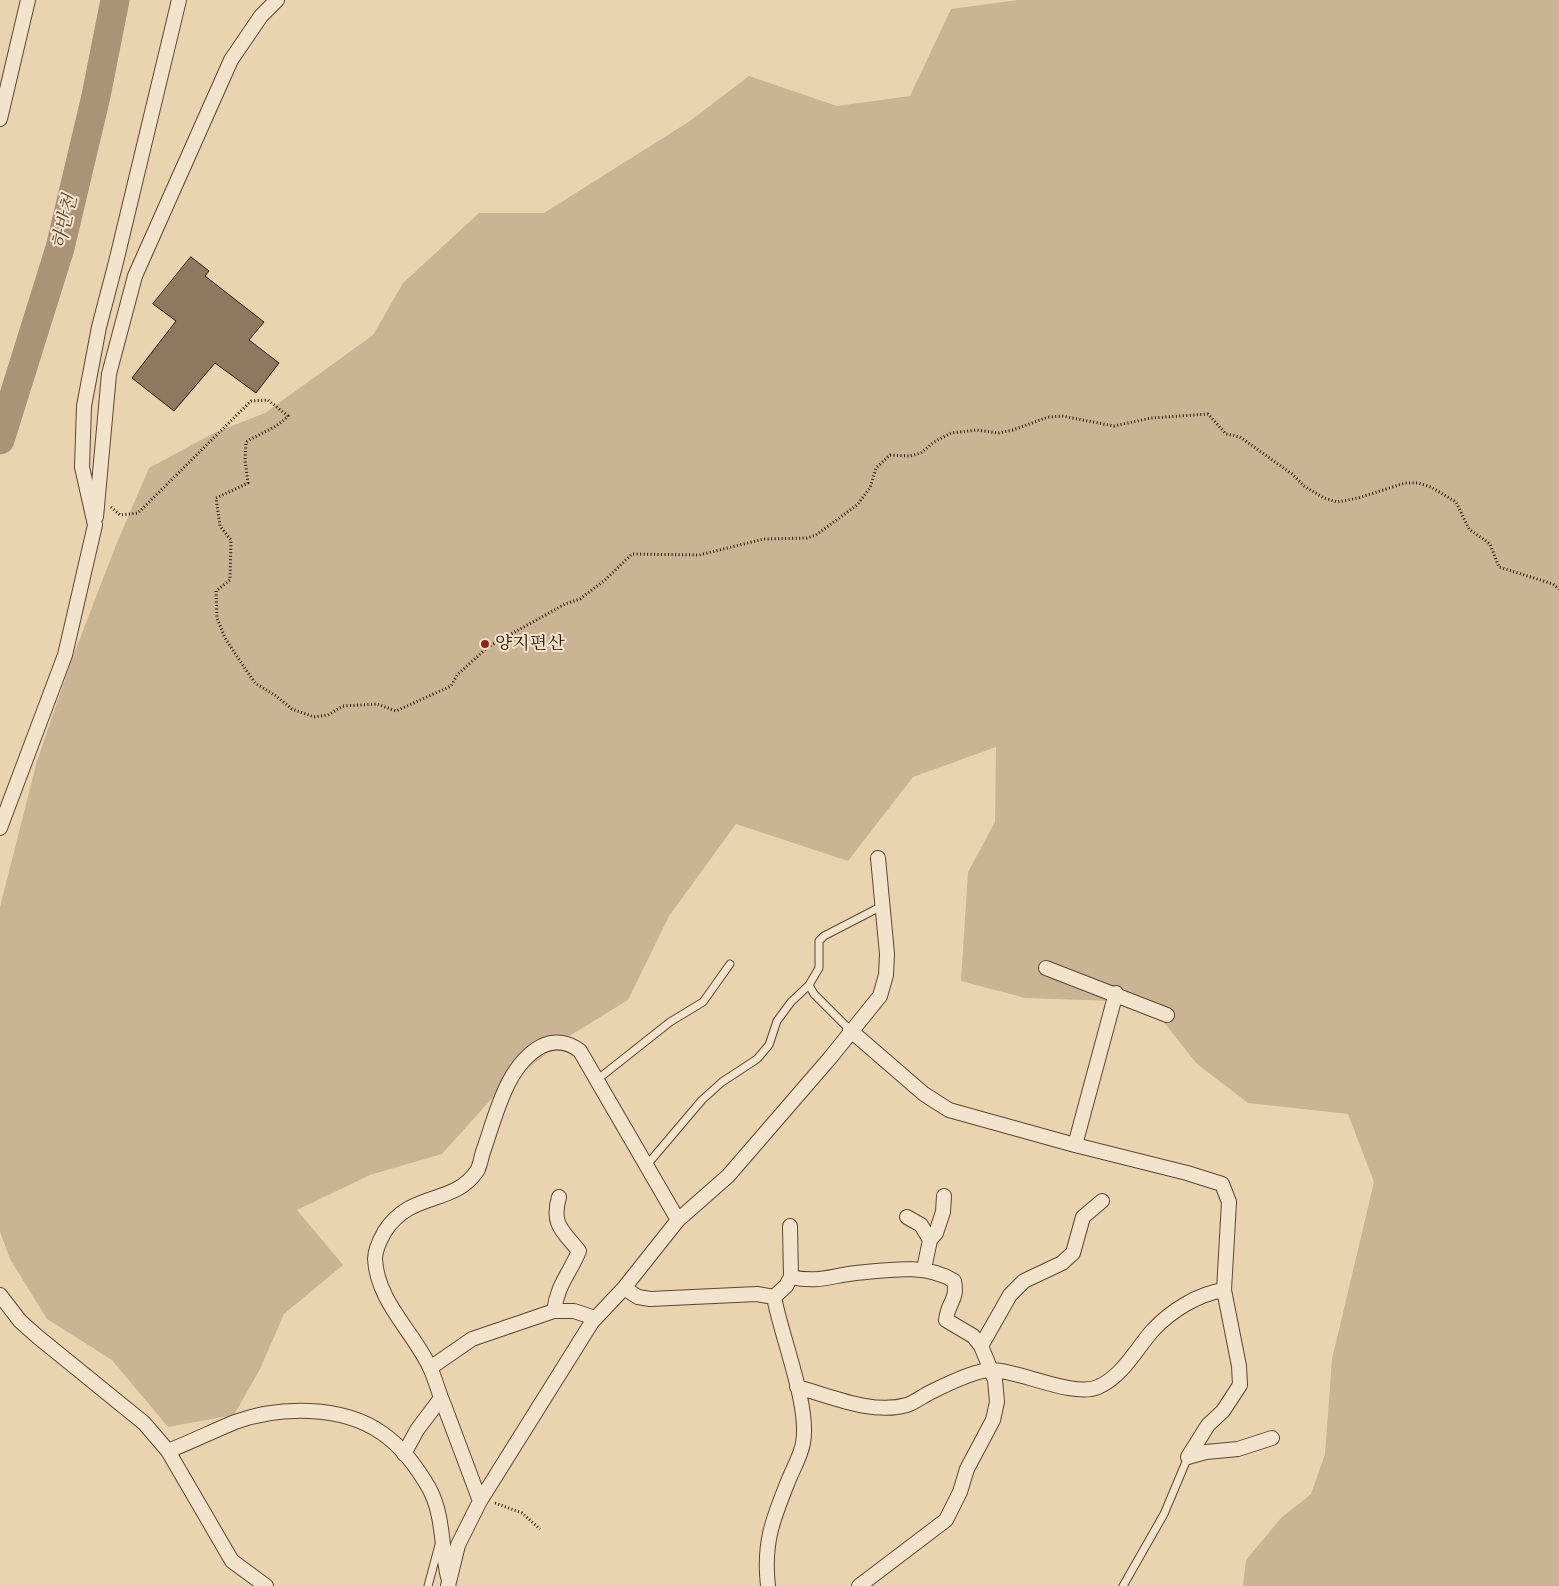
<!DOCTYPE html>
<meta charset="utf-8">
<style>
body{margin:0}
canvas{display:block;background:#ead4b0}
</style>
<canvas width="1559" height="1586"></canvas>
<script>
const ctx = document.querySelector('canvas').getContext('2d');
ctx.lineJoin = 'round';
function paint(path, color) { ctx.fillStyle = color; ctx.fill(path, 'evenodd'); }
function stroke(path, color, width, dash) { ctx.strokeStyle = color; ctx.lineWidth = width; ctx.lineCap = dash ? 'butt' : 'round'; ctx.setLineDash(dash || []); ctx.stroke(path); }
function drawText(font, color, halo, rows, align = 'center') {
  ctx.font = font + ' "Libre Caslon Text","Noto Serif KR",serif'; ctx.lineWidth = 4; ctx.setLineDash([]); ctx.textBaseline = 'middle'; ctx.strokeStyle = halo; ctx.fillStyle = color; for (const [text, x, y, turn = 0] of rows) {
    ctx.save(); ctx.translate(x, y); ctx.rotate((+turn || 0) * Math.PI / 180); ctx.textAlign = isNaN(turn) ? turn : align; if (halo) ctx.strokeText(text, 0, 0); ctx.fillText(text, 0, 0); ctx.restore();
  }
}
const green = new Path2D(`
 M1018 0H1559V1586H1243L1246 1560 1281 1518 1311 1494 1325 1454 1332 1359 1374 1182 1348 1114 1248 1103 1197 1064 1162 1020 1113 1001 1025 998 961 981 968 872 995 822 996 747 913 777 848 861 736 824 669 916 628 1000 566 1038 495 1095 442 1154 370 1175 297 1210 343 1265 284 1314 260 1369 234 1415 168 1427 112 1360 47 1319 10 1259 0 1232V907L37 761 72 659 116 545 149 468 214 433 265 413 373 335 403 283 479 213H544L690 121 749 76 837 106 910 96 951 9Z`);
const river = new Path2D(`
 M0 440 60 248 96 96 115 0`);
const building = new Path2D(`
 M191 257 209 271 205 276 264 322 249 340 279 363 256 393 215 363 174 411 132 378 176 321 153 304Z`);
const path = new Path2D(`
 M111 507 120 515 138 513 251 401 268 400 288 416C276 429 260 433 246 442L245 460 248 483 216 498 220 526 231 540 230 580 216 591 217 618 225 638 242 664 255 683 276 696 292 709 314 717 328 715 343 706 377 704 396 711 451 686 457 675 488 647 565 604 580 599 605 580 632 554 699 555 764 539 807 538 816 535 857 505 870 488 876 468 890 455 910 456 921 453 934 442 951 433 977 430 998 433 1013 430 1048 417 1062 416 1114 426 1151 418 1208 414 1226 434 1240 437 1292 474 1304 486 1324 498 1337 502 1358 498 1405 483H1418L1431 487 1456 502 1469 529 1490 544 1499 567 1553 584 1559 589
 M495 1503 522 1513 540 1529`);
const service = new Path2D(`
 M850 1030 814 994 809 985 819 968V941L824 936 882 906
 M598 1079 670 1022 703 1002 730 964
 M646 1166 702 1100 722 1082 757 1059 769 1045 777 1021 791 1002 809 985
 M428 1586 439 1545
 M1123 1586 1164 1514 1188 1457`);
const minor = new Path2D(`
 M0 119 28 0
 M96 517 109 374 135 276 231 60 261 16 277 0
 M0 828 65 655 95 525 82 467 84 406 99 327 116 262 179 0
 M1046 968 1167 1015
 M1075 1145 1116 993
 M907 1217 921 1225 930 1240
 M924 1269 930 1240 936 1233 943 1212 944 1196
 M791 1277C817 1283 830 1276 856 1273 888 1270 926 1263 954 1281 958 1301 948 1301 946 1320L973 1336 981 1346 995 1380 997 1402 993 1420 967 1469 960 1492 946 1520 859 1586
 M624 1288 638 1297 650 1299 757 1294 774 1297C781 1336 810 1406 803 1443 801 1455 794 1467 789 1479 773 1519 763 1542 768 1586
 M0 1295 20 1321 38 1337 144 1423 168 1451 232 1561 266 1586
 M774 1297 786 1286 791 1277 790 1226
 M554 1311C558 1283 569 1275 579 1251 563 1231 551 1225 559 1197
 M981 1346 1010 1295 1024 1281 1062 1263 1073 1253 1083 1217 1102 1201
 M430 1368 472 1339 554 1311H574L595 1318
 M797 1387C831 1396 872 1415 907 1405 915 1402 923 1396 931 1392 945 1385 975 1370 991 1370 1019 1370 1073 1398 1098 1387 1123 1376 1136 1349 1153 1330 1172 1310 1198 1294 1224 1290L1229 1202 1222 1184 1187 1173 1075 1145 949 1110 924 1094 850 1030
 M168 1451C191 1442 213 1431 235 1422 279 1406 342 1405 382 1433 401 1446 418 1469 429 1488 444 1515 441 1549 448 1577
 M404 1454 417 1430 441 1398
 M1188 1457 1208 1425 1223 1411 1240 1385 1239 1366 1224 1290
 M1188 1457 1206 1452 1238 1449 1272 1438
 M480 1501C468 1469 456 1437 444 1405 439 1394 436 1381 431 1370 415 1333 377 1302 375 1259 375 1251 381 1238 385 1231 412 1190 453 1206 477 1171 481 1164 481 1156 484 1149 496 1115 507 1064 542 1046 555 1040 569 1042 580 1051L678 1220
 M448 1586 458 1545 480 1501 592 1322 624 1288 678 1220 728 1176 830 1058 880 996 886 975 887 954 878 858`);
const markers = [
 [485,644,5,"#8f2418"]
];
const poiNames = [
 ["양지편산",495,644]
];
const waterNames = [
 ["하반천",65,222,-77]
];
paint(green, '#cab494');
stroke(river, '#aa9377', 29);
paint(building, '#907860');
stroke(building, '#2e1509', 1);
stroke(service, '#5d4533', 9);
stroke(minor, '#5d4533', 16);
stroke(path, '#2e1509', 3, [1, 2.5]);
stroke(service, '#f1e3cc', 7);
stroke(minor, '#f1e3cc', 14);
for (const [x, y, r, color] of markers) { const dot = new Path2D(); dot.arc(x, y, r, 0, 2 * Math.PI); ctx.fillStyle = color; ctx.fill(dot); stroke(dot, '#f1e3cc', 2); }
drawText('18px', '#2e1509', '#f1e3cc', poiNames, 'left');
drawText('italic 19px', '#604735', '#f1e3cc', waterNames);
</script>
